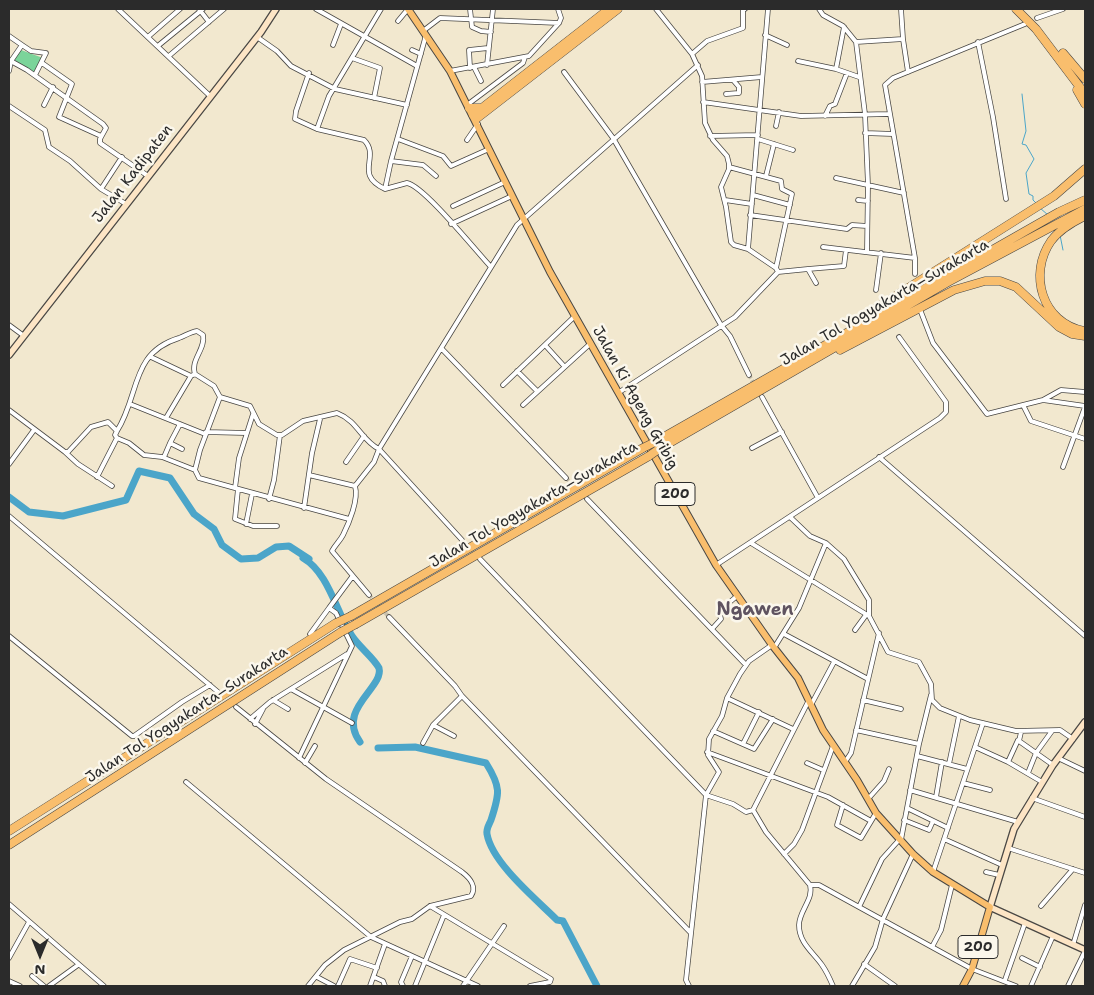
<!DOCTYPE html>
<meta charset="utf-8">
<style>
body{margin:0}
#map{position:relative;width:1094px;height:995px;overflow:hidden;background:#f2e8cf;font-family:"Shantell Sans",sans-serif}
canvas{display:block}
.frame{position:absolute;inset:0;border:10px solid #2b2b2b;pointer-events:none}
.north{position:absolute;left:15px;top:930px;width:50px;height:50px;-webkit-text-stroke:4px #fbf7ec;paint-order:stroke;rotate:180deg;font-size:14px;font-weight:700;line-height:20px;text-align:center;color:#2b2b2b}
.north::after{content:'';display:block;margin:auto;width:18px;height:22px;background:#2b2b2b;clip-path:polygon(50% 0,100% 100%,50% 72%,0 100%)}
</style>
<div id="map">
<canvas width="1094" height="995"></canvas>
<div class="frame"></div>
<div class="north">N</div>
</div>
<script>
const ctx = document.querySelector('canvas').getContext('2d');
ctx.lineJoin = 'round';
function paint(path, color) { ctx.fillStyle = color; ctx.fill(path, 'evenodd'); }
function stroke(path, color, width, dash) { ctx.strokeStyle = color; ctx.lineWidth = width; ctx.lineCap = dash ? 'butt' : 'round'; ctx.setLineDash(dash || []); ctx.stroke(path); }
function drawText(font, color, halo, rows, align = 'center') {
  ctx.font = font + ' "Shantell Sans",sans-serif'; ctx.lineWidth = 5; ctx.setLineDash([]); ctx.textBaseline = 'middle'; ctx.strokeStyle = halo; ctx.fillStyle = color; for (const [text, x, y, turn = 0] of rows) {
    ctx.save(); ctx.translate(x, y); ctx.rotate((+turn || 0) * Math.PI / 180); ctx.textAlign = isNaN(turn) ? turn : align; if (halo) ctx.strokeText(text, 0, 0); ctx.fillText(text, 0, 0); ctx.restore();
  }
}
const green = new Path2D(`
 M21 50 43 58 35 73 14 60Z`);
const stream = new Path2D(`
 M1022 94 1026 131 1022 144 1026 145 1034 159 1026 173 1029 194 1033 196V200L1036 203
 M1040 208 1048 215
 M1060 235 1063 250`);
const river = new Path2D(`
 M9 497 29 512 63 516 126 500 139 471 170 478 194 514 214 529 222 545 241 559 258 558 276 547 289 546 309 559
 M303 558C329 573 336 612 352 636 360 648 373 657 379 668 384 688 336 709 360 742
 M378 748 415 747 486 763C501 787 500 793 491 820 489 825 486 829 487 834 492 863 536 899 557 920L563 921 597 986`);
const streetTunnel = new Path2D(`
 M749 375 755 386
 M566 478 587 499
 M462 540 476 555
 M369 595 389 617`);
const street = new Path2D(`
 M118 9 210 96
 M199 9 209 22
 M316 9 417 66
 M470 9 472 27 481 31 491 32
 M656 9 692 54
 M819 9 823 15 843 26 856 42 903 39 908 72
 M901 9 903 39
 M1037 18 1063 9
 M398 21 408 9
 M423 31 440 18 559 23
 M765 35 787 45
 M9 36 22 45 11 61 9 71
 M149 36 180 9
 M257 37 277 51 291 66 335 89 407 105
 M856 42 865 114 868 185 867 251
 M978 42 993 117 1006 199
 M22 45 31 51 46 53 35 75
 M159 45 203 9
 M333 45 341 24
 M412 50 421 54
 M170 55 224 9
 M352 58 380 68 374 98
 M9 60 27 70 103 124 106 128 100 139V143L148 176
 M798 61 836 69 859 77
 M42 63 72 84 59 117 101 136
 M487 65 493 9
 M474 67 481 81
 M470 68 469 50 488 48
 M836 69 844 27
 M450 71 529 56 559 23 561 18 558 9
 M564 72 613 138 721 325 730 336 749 375
 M309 73 296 111 295 119 317 129 364 140C381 157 353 174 385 189L407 183C424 186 476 251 491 267
 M702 82 762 77
 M726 94 739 93V87L733 80
 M703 102 801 116 888 114
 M44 105 53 87
 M467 105 523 63 525 57
 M9 106 45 130 49 147 70 161 101 189 126 204
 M825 116 830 106 835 104 847 73
 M776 126 779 112
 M317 129 329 96 381 9
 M865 133 893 134
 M710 136 758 135
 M398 139 443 156 451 166 489 149
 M758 139 793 150
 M467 140 478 124
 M391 161 423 165 436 176
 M729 167 781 181 782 189 792 194 776 268
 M766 176 774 144
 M836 178 904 193
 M101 189 122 157
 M385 189 391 161 426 35
 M753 195 790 205
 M725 200 752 204
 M858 200 868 201
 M453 206 505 182
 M750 215 847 229 852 225 867 226
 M451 224 512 196
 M823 247 915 258
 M748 249 768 9
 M808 269 844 266 846 250
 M778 272 808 269 816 283
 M915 274V258L885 85 893 78 1025 24
 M876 290 881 253
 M921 312 933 343 987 414 1043 400 1061 390 1085 392
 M9 325 24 336
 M545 345 564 366
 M442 349 566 478
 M151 357 191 376
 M517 371 537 391
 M503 385 575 316
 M618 393 735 317 778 272 776 268 748 249 734 245 731 242 726 207 721 187 729 169V164L727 156 713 140 705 123 702 76 692 54 707 41 743 28V10L745 9
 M220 397 200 450 195 470 199 478 235 488
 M1043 400 1085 406
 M130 404 205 434
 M523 405 591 343
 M1023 405 1031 421 1085 439
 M9 410 65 452H68L91 427 108 422 117 431C140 395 130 353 179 338 185 336 190 332 197 331L203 335C206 349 190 360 195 374L214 386 220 397 250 406 259 424 277 435H282L303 421 337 413C358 421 361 440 379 449L517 225 698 65
 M253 414 239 458 235 488 349 519
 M166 418 191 376 195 374
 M206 432 246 433
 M117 438 129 443 144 455 162 457 195 470
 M170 443 180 424
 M752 448 782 432
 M65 452 78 464 112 486
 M164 457 170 443 182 449
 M879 457 1085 636
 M346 462 364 436
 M9 464 34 430
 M1063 467 1085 407
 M309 475 355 486
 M97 477 117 438 115 435 117 431
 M238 489 235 519 253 526H277
 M818 498 940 418 946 412V402L899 337
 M269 499 274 480 280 435
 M587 499 746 665
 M304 508 312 453 320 419
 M9 516 218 692
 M790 517 810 536 826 543 844 559 869 600V616L888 652 919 662 931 684 932 700 940 708 970 720 1016 731 1060 730 1073 739
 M246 524 252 494
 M751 543 869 616
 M480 559 706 795 733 804 746 812 753 810 766 832 810 885C814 899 799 911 799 925 799 943 813 952 822 965 827 972 830 979 833 986
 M716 565 818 498 762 397
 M369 595 332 551C335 545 340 541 343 535 349 523 359 499 355 486L374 462 379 449 462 540
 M389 617 455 686 462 696 690 932
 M712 629 721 619 719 611 737 596
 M855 630 866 615
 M310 634 329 608
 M784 634 868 679
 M9 636 132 736H134L182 702 210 685
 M774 648 799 608 826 543
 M291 689 352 723
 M727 698 793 729
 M273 700 288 709
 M863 700 901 709
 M811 705 834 662
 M236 707 326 779 462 872C470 878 477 887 471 896L430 906 412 919 400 922 344 950 325 965 308 986
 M250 719 270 702 347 654
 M255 724 263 709
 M433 725 454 736
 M856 730 919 744
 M713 731 754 749 773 719
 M1021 732 1019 741 1053 765
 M423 743 433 725 462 696
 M743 744 759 712
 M975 747 1008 762 1042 782
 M707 752 828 797 871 821
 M917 756 967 769
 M299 758 352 646 336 613 329 608 352 577
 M1058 758 1085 771
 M845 762 851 753 879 633
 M1008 762 1018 740
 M305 763 315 746
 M807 763 823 770
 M949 764 959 716
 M1028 773 1036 753 1052 731
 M186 782 371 937 478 986
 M963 783 990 790
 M910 790 1018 822
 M936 797 942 762
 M1032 798 1085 817
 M868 799 884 781 889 769
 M843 805 837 825 861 838 876 813
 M907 808 948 828
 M753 810 809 700
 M904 820 929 830 933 821
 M944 839 1002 865
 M901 840 919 744 931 695
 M1008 848 1085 873
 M784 854 794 844 802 830 833 746
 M933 872 983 723
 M986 872 999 875
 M810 885H819L972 969 1016 986
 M9 904 104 986
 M430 906 551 979 550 982 530 986
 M1041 906 1073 869
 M859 907 882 859 899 840
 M1073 945 1085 905
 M932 947 941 930 952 885
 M9 958 29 922
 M1022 958 1040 967
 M864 964 895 986
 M32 976 44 986
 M317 977 334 986
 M374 977 383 981 385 986
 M1005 980 1025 923
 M9 981 20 986
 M49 986 78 965
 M338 986 350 959 377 968
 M370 986 385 944
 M403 986 401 982 412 956
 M415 986 444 915
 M463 986 504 926
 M689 986 686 980 706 795 719 772 708 755 709 739 722 716 727 698 740 674 749 661 772 645
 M852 986 875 947 883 919 913 854
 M1031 986 1053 936
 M1068 986 1085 951`);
const secondary = new Path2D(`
 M9 355 261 32 276 9
 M1085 722 1053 765 1014 829 990 907 1085 950`);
const primary = new Path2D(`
 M408 9 450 71 550 272 716 565 772 645 798 678 823 730 857 780 876 813 913 854 933 872 990 907 972 969 963 986`);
const highway = new Path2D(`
 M1016 9 1036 29 1085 94
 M1063 53 1085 79
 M1077 90 1085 104
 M469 108H483
 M473 115 609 9
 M476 119 618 9
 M859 319 1054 196 1085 169
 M1084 331C1042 323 1028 274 1051 241 1060 229 1073 222 1085 216
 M840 350 954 290 985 281H1000L1016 287 1059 327 1072 334 1085 336
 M655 442 1059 212 1085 200
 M659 449 948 282 1085 209
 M351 616 643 448
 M356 624 649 456
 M9 831 336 623
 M9 845 341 632`);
const highwayBridge = new Path2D(`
 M643 448 655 442
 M649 456 659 449
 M336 623 351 616
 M341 632 356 624`);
const shields = [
 [675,494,40],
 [978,947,40]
];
const shieldNames = [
 ["200",675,494],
 ["200",978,947]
];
const streetNames = [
 ["Jalan Kadipaten",133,174,-52],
 ["Jalan Tol Yogyakarta–Surakarta",885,303,-30],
 ["Jalan Ki Ageng Gribig",635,398,61],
 ["Jalan Tol Yogyakarta–Surakarta",534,505,-30],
 ["Jalan Tol Yogyakarta–Surakarta",187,715,-33]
];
const quarterNames = [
 ["Ngawen",755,610]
];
paint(green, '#7bd49a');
stroke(stream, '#4ba5c9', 1);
stroke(river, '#4ba5c9', 7);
stroke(streetTunnel, '#cac2ae', 4, [4, 2]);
stroke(street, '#494744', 5.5);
stroke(secondary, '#494744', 8);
stroke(primary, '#494744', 8);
stroke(highway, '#494744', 9);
stroke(street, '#fff', 4);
stroke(secondary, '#fde5c5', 5.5);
stroke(primary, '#f9be6d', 6);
stroke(highway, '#f9be6d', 8);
stroke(highwayBridge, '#494744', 9, []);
stroke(highwayBridge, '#f9be6d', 8);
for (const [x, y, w] of shields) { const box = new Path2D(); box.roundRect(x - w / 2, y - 11.5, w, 23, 4); ctx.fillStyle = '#fbf7ec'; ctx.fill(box); stroke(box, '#2b2b2b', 1); }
drawText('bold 14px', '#2b2b2b', null, shieldNames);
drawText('15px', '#2b2b2b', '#fbf7ec', streetNames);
drawText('bold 18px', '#5f5360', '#fbf7ec', quarterNames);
</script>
